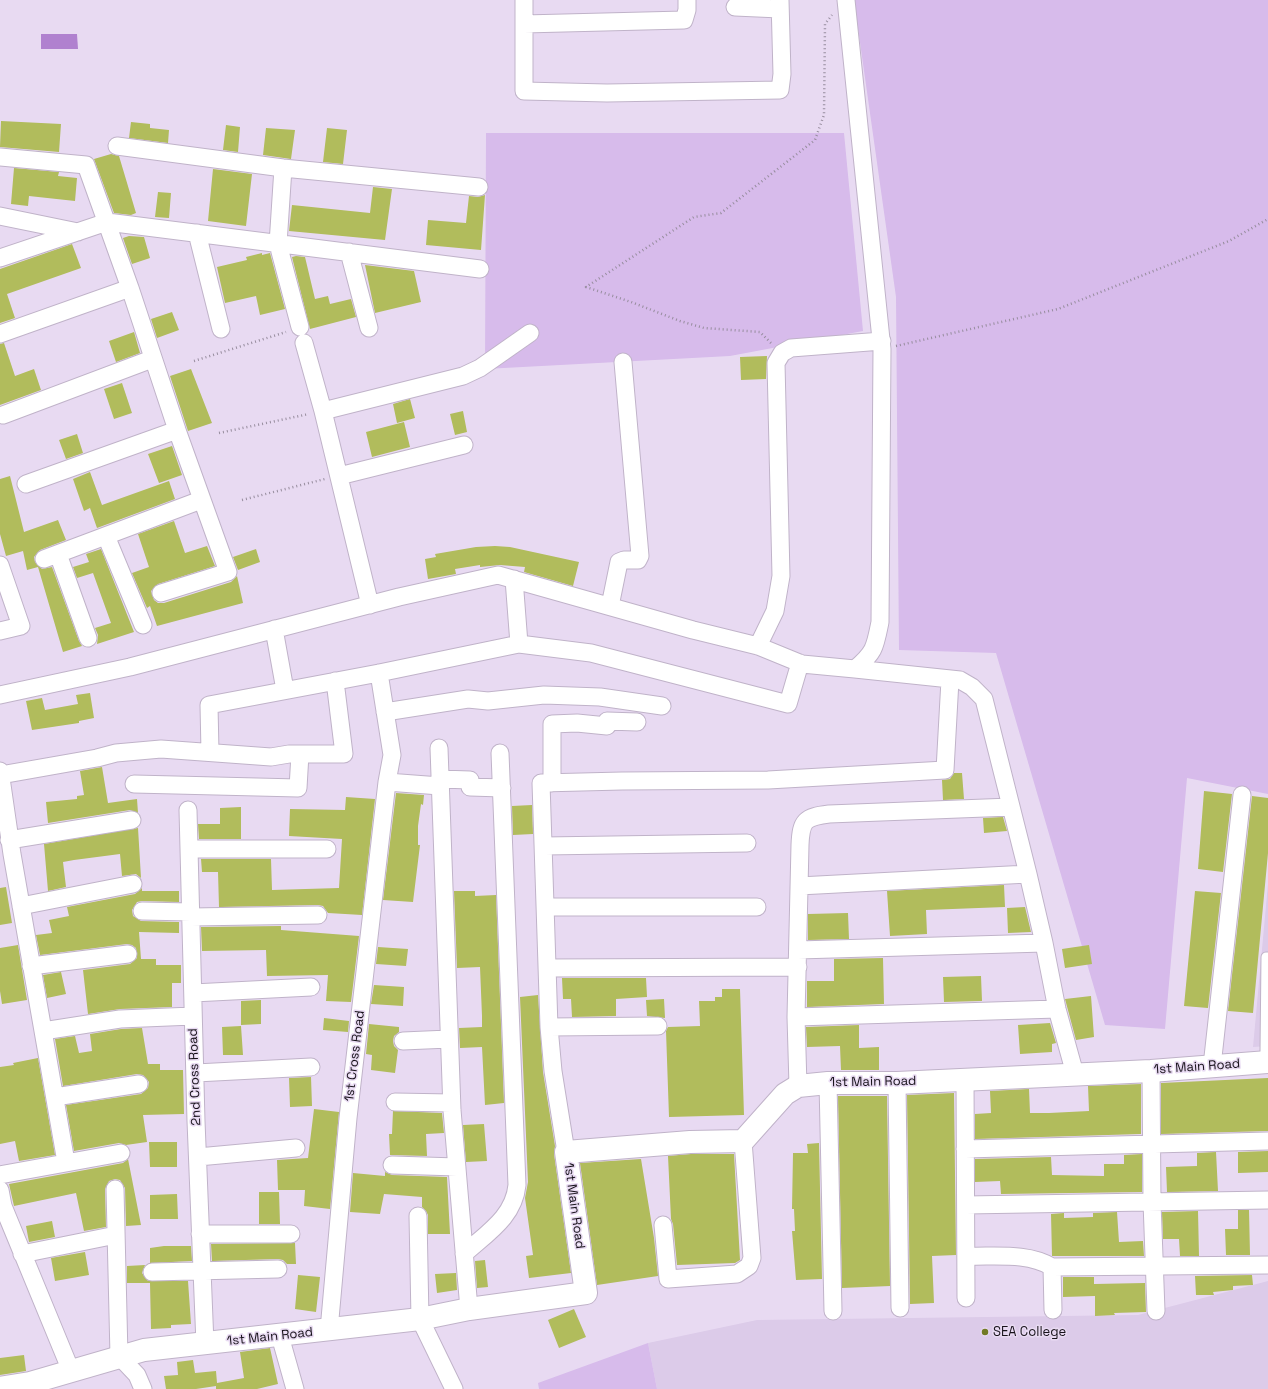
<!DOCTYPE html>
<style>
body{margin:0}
canvas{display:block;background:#e8daf2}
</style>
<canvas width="1268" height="1389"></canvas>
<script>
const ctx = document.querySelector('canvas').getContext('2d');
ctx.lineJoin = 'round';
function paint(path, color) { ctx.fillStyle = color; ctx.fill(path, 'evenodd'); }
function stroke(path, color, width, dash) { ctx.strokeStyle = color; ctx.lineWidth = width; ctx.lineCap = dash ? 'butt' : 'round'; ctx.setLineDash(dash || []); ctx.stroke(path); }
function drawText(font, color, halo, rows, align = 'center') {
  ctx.font = font + ' "Space Grotesk",sans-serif'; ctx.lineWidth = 3; ctx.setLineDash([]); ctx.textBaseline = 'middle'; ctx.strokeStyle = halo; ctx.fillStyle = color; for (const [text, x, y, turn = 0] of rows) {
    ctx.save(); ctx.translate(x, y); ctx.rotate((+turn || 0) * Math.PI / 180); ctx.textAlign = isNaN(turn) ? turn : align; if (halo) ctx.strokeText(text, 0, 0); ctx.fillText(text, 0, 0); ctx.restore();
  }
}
const built = new Path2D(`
 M1268 884V1046L1253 1047Z
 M1268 1281V1389H657L648 1343 757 1320 1138 1315Z`);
const green = new Path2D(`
 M854 0H1268V794L1187 778 1165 1029 1105 1025 996 653 899 650 896 297Z
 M486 133H844L863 331 730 356 485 369Z
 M648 1343 657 1389H539L538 1383Z`);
const water = new Path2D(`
 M41 34H77L78 49H41Z`);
const building = new Path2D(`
 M1 121 61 124 59 152 0 147Z
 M131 122 150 124V128L169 130 168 143 129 138Z
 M226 125 240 127 238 152 223 150Z
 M266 128 295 130 291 159 263 155Z
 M327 128 347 130 343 164 323 162Z
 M111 154 119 156 136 213 131 215 114 213 94 159Z
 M14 168 59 172 58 176 77 178 75 201 29 196 28 206 11 204Z
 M213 169 252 174 246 226 208 221Z
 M373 187 392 189 385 240 289 231 292 205 370 213Z
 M158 192 171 193 169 218 155 217Z
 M485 195 481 250 426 245 428 220 466 223 469 196 478 197Z
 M129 236 144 237 150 258 132 264 123 238Z
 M72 244 81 268 7 294 15 318 0 323V269Z
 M262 253V255L270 253 285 309 260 315 256 296 225 303 217 267 247 260 246 257Z
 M296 256 305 257 315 299 328 296 330 304 351 299 356 317 310 329 292 257Z
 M365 265 414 271 421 302 375 313Z
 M172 312 179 330 157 338 151 319Z
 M134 332 140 353 116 362 109 341Z
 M4 343 15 376 34 369 41 390 0 405V344Z
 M767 356 766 379 741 380 740 357Z
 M191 369 212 423 188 431 170 376Z
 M122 383 132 413 114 419 104 389Z
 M410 399 415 418 397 423 393 404Z
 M463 411 467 432 455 435 450 414Z
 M404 422 410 447 372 457 366 432Z
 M77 434 83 453 66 459 59 440Z
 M172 446 182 475 159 483 148 454Z
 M90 472 102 505 169 481 175 499 97 528 90 508 84 511 73 479Z
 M10 476 24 532 58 520 66 540 40 550 34 557 35 562 42 569 52 567 79 641 82 646 63 652 38 567 27 570 23 551 6 556 0 534V479Z
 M174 521 185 553 207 546 215 566 158 584 151 591 154 600 158 603H164L231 582 237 576 243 603 157 626 150 606 147 608 132 573 149 567 138 534Z
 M495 546 510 547 579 562 573 586 524 572 525 567 500 565 480 567V565L455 569 456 574 428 579 425 559 436 557 435 554 476 547Z
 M101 549 134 632 97 644 98 635 95 628 111 623 93 573 77 578 73 567 89 562 86 554Z
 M256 549 260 562 238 570 233 557Z
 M90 693 94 718 79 721V723L32 730 26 701 42 698 45 710 78 704 76 695Z
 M102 767 108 803 137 799 138 813 130 810 48 823 46 802 77 799V796L84 795 80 771Z
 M954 773H962L964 799 943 800 942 780 950 779Z
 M1204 791 1232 794 1223 872 1198 869Z
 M396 793 424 795 423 805 421 804 418 826V845H420L413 902 383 900Z
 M1252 796 1268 798V853L1253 1013 1228 1011Z
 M346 797 375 799 362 915 328 913 323 906 318 905 219 907 218 872H202L201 859H271L272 890 339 888 342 839 289 836 290 809 345 810Z
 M532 805 533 834 513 835 512 806Z
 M241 807V839H199L198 824H220V808Z
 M1003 817 1007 831 984 833 983 818Z
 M138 828 141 878 136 874 122 876 120 854 74 860 63 862 66 887 48 891 44 844Z
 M1004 885 1005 907 926 910 927 934 890 936 887 891Z
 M6 887 12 923 0 925V888Z
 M142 888V891H179V902L142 901 137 902 132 910 133 916 141 921 179 922V933L139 932 141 959H156V965H181V983H172V1007L120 1009 88 1014 83 970 130 964 137 958 136 948 132 945 127 944 40 955 36 935 52 933 49 920 69 916 67 907 135 894Z
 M454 891H475V896L496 895 504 1103 485 1105 482 1047 460 1048 459 1028 482 1027V1016L480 967 457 968Z
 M1195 891 1221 893 1208 1008 1184 1006Z
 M1025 907 1031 932 1008 933 1007 908Z
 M848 913 849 939 808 940V914Z
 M281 926V930L359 936 351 1002 326 1001 328 975 267 976 266 950 202 951 201 927Z
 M18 945 27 1000 2 1004 0 991V948Z
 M1089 945 1092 964 1065 968 1062 949Z
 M378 947 408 949 406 966 376 964Z
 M883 958 884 1004 807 1007V981H834V959Z
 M61 972 66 994 47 998 43 975Z
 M981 976 982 1001 944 1002 943 977Z
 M562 978H646L647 997 616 999V1016L572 1017 571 999H563Z
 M374 985 404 987 403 1006 371 1004Z
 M722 989H740L744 1115 669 1117 666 1031 668 1027 700 1026 699 1001H715V997H722Z
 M538 995 543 1072 555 1146 554 1154 571 1273 529 1278 526 1256 533 1255 525 1198 528 1182 520 997Z
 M1091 996 1094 1037 1076 1040 1065 999Z
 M664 999 665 1018 647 1016 646 1000Z
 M261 1000V1024L241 1025V1001Z
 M324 1018 349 1021 348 1032 323 1030Z
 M1050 1023 1056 1043 1052 1044V1052L1020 1054 1018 1025Z
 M369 1024 399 1027V1032L394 1036 393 1041 394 1046 398 1050 395 1073 371 1070 372 1055 366 1054Z
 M859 1025V1048L879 1047V1070H841L840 1046 807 1047 806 1027Z
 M241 1026 243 1055H223L222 1027Z
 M142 1028 148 1064H160V1070H183L184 1114 143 1115 147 1142 126 1145 119 1143 74 1151 66 1105 141 1094 148 1088 149 1082 143 1075 137 1074 63 1086 55 1039 75 1036 79 1053 92 1051 90 1034 121 1029Z
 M38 1058 55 1155 19 1161 15 1141 0 1144V1067L14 1065 13 1063Z
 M311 1077 312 1106 290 1107 289 1078Z
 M1268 1078V1131L1161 1134V1083Z
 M1141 1084V1134L975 1139V1114L991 1113 990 1091 1029 1089 1030 1113H1049L1089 1111 1088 1086Z
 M954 1093 956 1255 932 1256 934 1303 910 1304 907 1095Z
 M838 1096H887L890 1286 842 1288Z
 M314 1109 339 1112 330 1209 304 1206 305 1190H278L277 1160 308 1158Z
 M393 1111 442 1113 444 1133 426 1134 427 1156 390 1155 389 1134H392Z
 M484 1124 487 1161 466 1162 463 1125Z
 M149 1142H177V1167H150Z
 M819 1143 822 1279 796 1280 792 1231H795L794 1209H792L793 1153H808L807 1144Z
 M1268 1151V1172L1238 1173V1152Z
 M1216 1152 1218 1191 1167 1192 1166 1167 1197 1166V1153Z
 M691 1154H734L740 1260 735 1263 677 1265 673 1224 671 1219 668 1156Z
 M1142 1154V1192L1001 1194 1000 1181 975 1182V1159L1051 1157 1052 1175 1104 1176V1164H1124V1155Z
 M128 1159 141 1225 126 1226 125 1188 120 1180 115 1179 109 1181 105 1189 106 1227 84 1231 76 1193 14 1206 9 1184 123 1163Z
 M641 1159 654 1238 658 1276 597 1285 580 1163Z
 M385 1172 392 1175 447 1177 450 1234H428V1215L426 1211 422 1207V1197L384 1194 380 1214 350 1212 353 1173 385 1176Z
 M259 1192H279L280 1224H259Z
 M177 1194 178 1219H150V1195Z
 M1238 1210H1249L1250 1255H1226L1225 1229H1238Z
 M1198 1211 1199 1256H1180L1179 1239H1163L1162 1212Z
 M1117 1212 1119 1242 1143 1241 1144 1256H1052L1051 1214 1064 1213V1218L1093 1217V1213Z
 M52 1221 55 1237 29 1242 26 1226Z
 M295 1243 296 1264H287L283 1260 278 1259 212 1261 211 1244Z
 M164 1246H191L192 1261 150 1263V1248Z
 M85 1252 89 1275 55 1281 51 1258Z
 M485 1260 488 1287 477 1288 475 1261Z
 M145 1265 142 1273 148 1281H188L191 1324 171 1325V1328L151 1329 150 1283H127V1266Z
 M456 1273 457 1290 437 1293 435 1274Z
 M298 1275 320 1277 316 1312 295 1309Z
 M1252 1275 1253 1285 1233 1286V1290L1213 1292 1214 1295H1196L1195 1276Z
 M1063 1277H1094V1284L1145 1283 1146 1312 1114 1313 1115 1315 1095 1316V1296L1063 1297Z
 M574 1309 586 1337 559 1348 548 1320Z
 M270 1348 278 1384 257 1389H216V1386L196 1389H166L164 1376 178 1375 177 1362 193 1360 195 1373 216 1371 217 1383 244 1378 240 1352Z
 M24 1355 26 1371 0 1375V1358Z`);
const path = new Path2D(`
 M771 343 760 332 704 328 680 321 631 302 586 287 694 217 721 213 815 140 824 115 825 24 832 15
 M896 346 1058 309 1229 241 1268 219
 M194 361 286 332
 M219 433 309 414
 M242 500 325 479`);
const lane = new Path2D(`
 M1266 1062 1265 1052 1266 957H1268`);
const street = new Path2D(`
 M524 0V91L607 93 780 90 782 74 780 0
 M735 7 780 9
 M524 24 684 20 687 10V0
 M117 146 283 168 479 187
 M0 157 86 165 130 288 0 334
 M283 168 278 244 300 327
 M0 216 78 232
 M197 233 221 329
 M349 252 369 328
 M0 258 107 222 480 269
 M130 288 177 430 228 572 161 593
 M304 343 323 411 370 605
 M323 411 463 376 480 368 530 333
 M3 415 152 359
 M339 476 464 445
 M26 484 177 430
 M106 536 143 625
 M58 554 88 638
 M44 559 201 500
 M0 565 21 626 0 631
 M514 579 519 644
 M610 606 619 562 624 560H638L640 556 623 362
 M274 629 285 690
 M758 646 775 611 781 576 776 363 782 353 791 348 882 341
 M855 669 960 680 972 687 984 699 1028 874 1044 943 1057 1009 1075 1074
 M0 695 130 667 399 597 498 575 693 630 758 646 802 664 855 669C875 652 875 647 880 622L882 349 846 0
 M385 712 468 699 488 701 544 695 600 697 662 706
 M439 748 452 1110 469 1309
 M210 752 209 705 379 673 519 644 591 653 788 704 800 663
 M0 771 12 854 66 1162
 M1 775 97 758 116 753 161 749 271 757 289 754H344L335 681
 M440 779 470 780V787L502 788
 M387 782 440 786
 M552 783V724L577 723 607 726V721L637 722
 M134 784 298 788 300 754
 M188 810 196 1121 205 1344
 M9 840 132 820
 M544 846 747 843
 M189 849H327
 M799 886 1028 874
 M21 906 133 884
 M546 907H757
 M142 911 191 912
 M191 917 318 915
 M798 950 1044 943
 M31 966 128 954
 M547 968 798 967
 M193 993 311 987
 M796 1017 1057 1009
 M549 1027 658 1026
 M43 1031 120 1019 193 1016
 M403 1041 449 1039
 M1212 1066 1242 795
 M1151 1071 1152 1202 1156 1311
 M196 1073 311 1067
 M965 1079 966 1298
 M828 1083 833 1311
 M897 1083 900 1308
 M798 1086 796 1017 800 845C801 820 805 817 829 814L1011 807
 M55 1097 139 1084
 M395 1102 451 1103
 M965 1149 1268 1141
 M566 1152 553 1071 549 1027 541 783 622 781 768 780 945 770 950 680
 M198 1157 296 1148
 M392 1165 457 1167
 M0 1175 121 1153
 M115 1189 119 1356 137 1375 143 1389
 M0 1190 3 1206 71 1371
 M966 1205 1268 1200
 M418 1216 420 1319 454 1389
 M663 1225 668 1279 737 1274 749 1266 752 1258 743 1141
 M200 1234H291
 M22 1254 116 1235
 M464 1254C487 1233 514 1217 517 1185L500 753
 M966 1256C994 1257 1028 1252 1052 1267L1053 1310
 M1052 1267 1268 1265
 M152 1272 278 1269
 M329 1330 348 1118 387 782 392 755 379 673
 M280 1336 295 1389`);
const secondary = new Path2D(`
 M0 1388 30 1383 144 1350 420 1319 469 1309 586 1293 566 1152 690 1142 743 1141 785 1094 798 1086 828 1083H897L1151 1071 1268 1062`);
const markers = [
 [985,1332,4,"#727a24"]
];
const streetNames = [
 ["1st Cross Road",355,1056,-83],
 ["1st Main Road",1197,1067,-4],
 ["2nd Cross Road",195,1077,-92],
 ["1st Main Road",873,1082,-1],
 ["1st Main Road",574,1206,82],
 ["1st Main Road",270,1337,-6]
];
const poiNames = [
 ["SEA College",993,1332]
];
paint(built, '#dccbe9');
paint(green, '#d7bbeb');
paint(water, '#b081cf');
paint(building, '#b1bc5c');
stroke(lane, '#c0b3c9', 11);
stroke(street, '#c0b3c9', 19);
stroke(secondary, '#c0b3c9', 24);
stroke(path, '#978d9e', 2.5, [1, 3]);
stroke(lane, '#fff', 9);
stroke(street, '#fff', 17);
stroke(secondary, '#fff', 22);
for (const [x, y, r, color] of markers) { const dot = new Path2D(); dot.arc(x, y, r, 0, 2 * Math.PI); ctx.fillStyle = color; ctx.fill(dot); stroke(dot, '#e8daf2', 1.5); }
drawText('13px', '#17121a', '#e8daf2', streetNames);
drawText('13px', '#17121a', '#e8daf2', poiNames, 'left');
</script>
